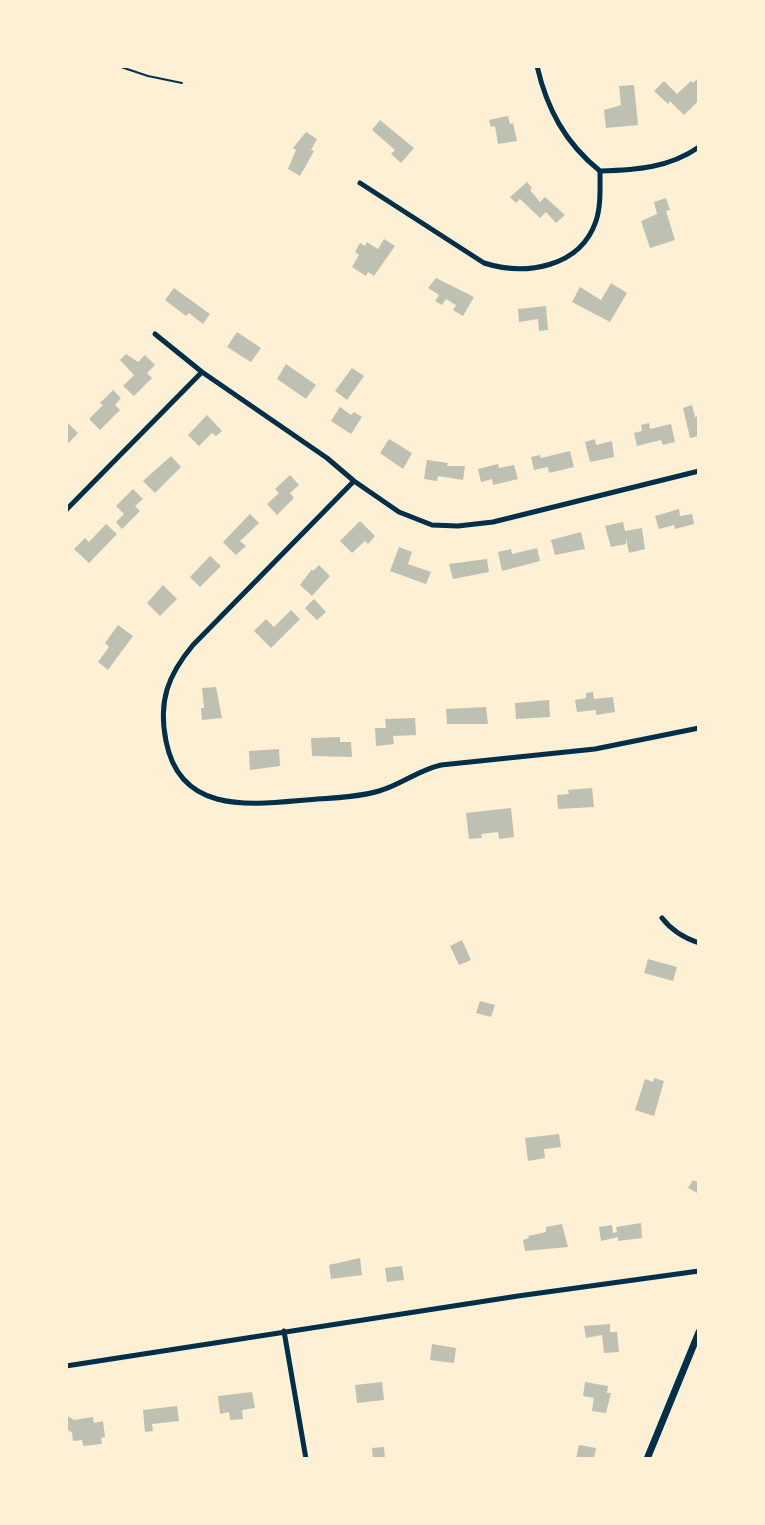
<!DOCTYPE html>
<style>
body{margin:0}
#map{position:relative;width:765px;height:1525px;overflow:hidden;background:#fdf0d5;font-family:Raleway,sans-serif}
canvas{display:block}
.frame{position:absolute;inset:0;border:68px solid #fdf0d5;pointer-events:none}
</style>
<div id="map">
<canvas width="765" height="1525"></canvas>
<div class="frame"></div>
</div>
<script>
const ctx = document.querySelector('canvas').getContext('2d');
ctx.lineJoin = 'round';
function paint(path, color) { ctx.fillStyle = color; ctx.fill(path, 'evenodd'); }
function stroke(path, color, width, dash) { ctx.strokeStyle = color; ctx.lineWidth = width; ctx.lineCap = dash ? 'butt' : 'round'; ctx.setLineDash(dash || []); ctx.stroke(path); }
const building = new Path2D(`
 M699 77V100L684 115 670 101 668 104 654 91 664 81 677 94 691 81 693 83Z
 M634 85 638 125 606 128 604 110 621 105 619 86Z
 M508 116 510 124 513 123 517 141 498 144 495 126 491 127 489 120Z
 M380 120 414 148 401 163 391 154 395 150 372 130Z
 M306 132 317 139 311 150 314 151 300 176 288 169 296 150 293 148Z
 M527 182 532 188 530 190 540 202 545 197 565 215 556 223 546 212 540 218 520 199 516 203 510 197Z
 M666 198 670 210 666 211 675 240 650 248 641 221 657 214 654 202Z
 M384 239 395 246 374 276 368 272 366 276 352 267 359 255 355 252 360 243 365 246 367 242 378 249Z
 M436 278 474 297 463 316 453 310 456 305 446 299 442 305 435 301 439 295 428 288Z
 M611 283 627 293 610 322 572 302 580 287 601 300Z
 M174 288 210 314 203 324 189 313 186 316 165 300Z
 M546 306 548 330 539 331 538 319 519 322 518 309Z
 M237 332 261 348 251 362 227 347Z
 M126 354 138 362 145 355 155 365 147 373 152 378 134 396 123 386 134 375 120 360Z
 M286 364 316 385 306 399 277 379Z
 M352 368 364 376 347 400 335 391Z
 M113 390 121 398 115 405 120 410 100 430 89 419 103 405 100 403Z
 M692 405 695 417 699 416V436L690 438 683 408Z
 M340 407 351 415 354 412 362 417 351 434 331 421Z
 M207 415 222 431 216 436 212 433 199 446 188 435Z
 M66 421 78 433 66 446Z
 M649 423 650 429 671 424 675 442 663 445 661 440 637 446 634 433 642 431 641 425Z
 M389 439 412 453 403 469 380 453Z
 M595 439 596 445 612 441 614 457 590 462 585 442Z
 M570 451 574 467 549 473 548 467 534 470 531 457 540 455 541 458Z
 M171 456 181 467 155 493 143 481Z
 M427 460 448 463 447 466H465L463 480 438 476 437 481 424 479Z
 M498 464 499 468 514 465 518 479 493 485 492 479 481 482 478 469Z
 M290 475 299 485 290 493 294 498 277 515 267 504 279 493 275 489Z
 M133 489 143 499 135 506 140 511 122 529 116 522 124 514 116 506Z
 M679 509 680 516 692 514 694 524 675 529 674 525 659 529 655 516Z
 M250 514 259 523 240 541 246 546 236 555 223 542Z
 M360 521 375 536 368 544 365 541 352 553 340 541Z
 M623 522 625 531 642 528 645 549 629 553 626 538V544L611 547 605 526Z
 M106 524 117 534 89 563 74 549 85 538 89 542Z
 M581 532 585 549 555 555 551 540Z
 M399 547 412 552 408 564 431 572 426 584 390 571Z
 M537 548 540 561 502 571 498 552 511 549 512 554Z
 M210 556 221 566 200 587 190 577Z
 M487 559 489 572 453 579 449 564Z
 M319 565 330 576 312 596 300 585 312 569 313 571Z
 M163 585 177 599 160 616 147 603Z
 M314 599 326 612 317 620 305 608Z
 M291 610 300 619 271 648 254 631 266 619 274 627Z
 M118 625 133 636 108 670 98 662 109 647 105 643Z
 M216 687 222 718 202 720 201 708H204L202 688Z
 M593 692 594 699 613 697 615 712 596 715V710L577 712 575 700 586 698V693Z
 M549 700 550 717 516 719 515 703Z
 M486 707 488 724H447L446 709Z
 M415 718 416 735 393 736 394 744 376 746 375 728H386L385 719Z
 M340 737V742H351L352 757 312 756 311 738Z
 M279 749 280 766 250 770 249 751Z
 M592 788 594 807 558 809 557 795 569 794 568 790Z
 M511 808 514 837 499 839 498 832 481 834 482 838 469 839 466 813Z
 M462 940 471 960 459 965 450 946Z
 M648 959 677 967 673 981 644 973Z
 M480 1001 495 1005 491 1017 476 1013Z
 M654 1078 664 1081 654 1116 635 1110 645 1079 653 1082Z
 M559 1134 561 1147 544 1149 545 1158 528 1161 525 1138Z
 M693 1180 699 1183V1194L688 1188Z
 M641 1223 642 1238 618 1241V1237L601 1241 599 1227 612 1225 613 1233 617 1232 616 1227Z
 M562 1224 568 1247 525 1251 523 1240 529 1238 528 1236 546 1232V1227Z
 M360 1258 362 1275 331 1279 329 1265Z
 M402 1266 404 1280 387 1282 385 1268Z
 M610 1324V1332H617L619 1352 604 1353 602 1335 586 1338 584 1326Z
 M432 1344 456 1348 454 1363 430 1360Z
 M382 1382 384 1400 357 1403 355 1385Z
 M585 1382 608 1386 607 1393H611L606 1413 592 1411 594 1398 583 1396Z
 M252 1392 255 1408 242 1410 243 1419 230 1420 229 1412 220 1414 218 1396Z
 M177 1406 179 1421 152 1424 153 1431 145 1432 143 1410Z
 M66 1415 74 1420 93 1417 94 1423 103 1421 105 1437 101 1438 102 1444 83 1446 82 1440 73 1441 72 1432 66 1430Z
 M579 1445 596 1448 594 1459H576Z
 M384 1447 385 1459H373L372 1448Z`);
const path = new Path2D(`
 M118 66 148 76 182 83`);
const minor = new Path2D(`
 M537 66C547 109 565 143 600 171 636 170 669 168 699 147
 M360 183 484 263C525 276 580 268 596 221 601 206 600 188 600 171
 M155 334 202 372 327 458 354 481 399 512 432 525 458 526 493 522 699 471
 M354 481 193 645C168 675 158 701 166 741 180 814 249 805 306 800 330 798 355 798 379 791 401 785 418 770 441 765L595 749 699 728
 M66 510 202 372
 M662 918C672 931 684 938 699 943
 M284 1331 306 1459
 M66 1366 518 1296 699 1271`);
const secondary = new Path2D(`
 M647 1459 699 1332`);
paint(building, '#bec0b2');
stroke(path, '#003049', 2);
stroke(minor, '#003049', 5);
stroke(secondary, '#003049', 7);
</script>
